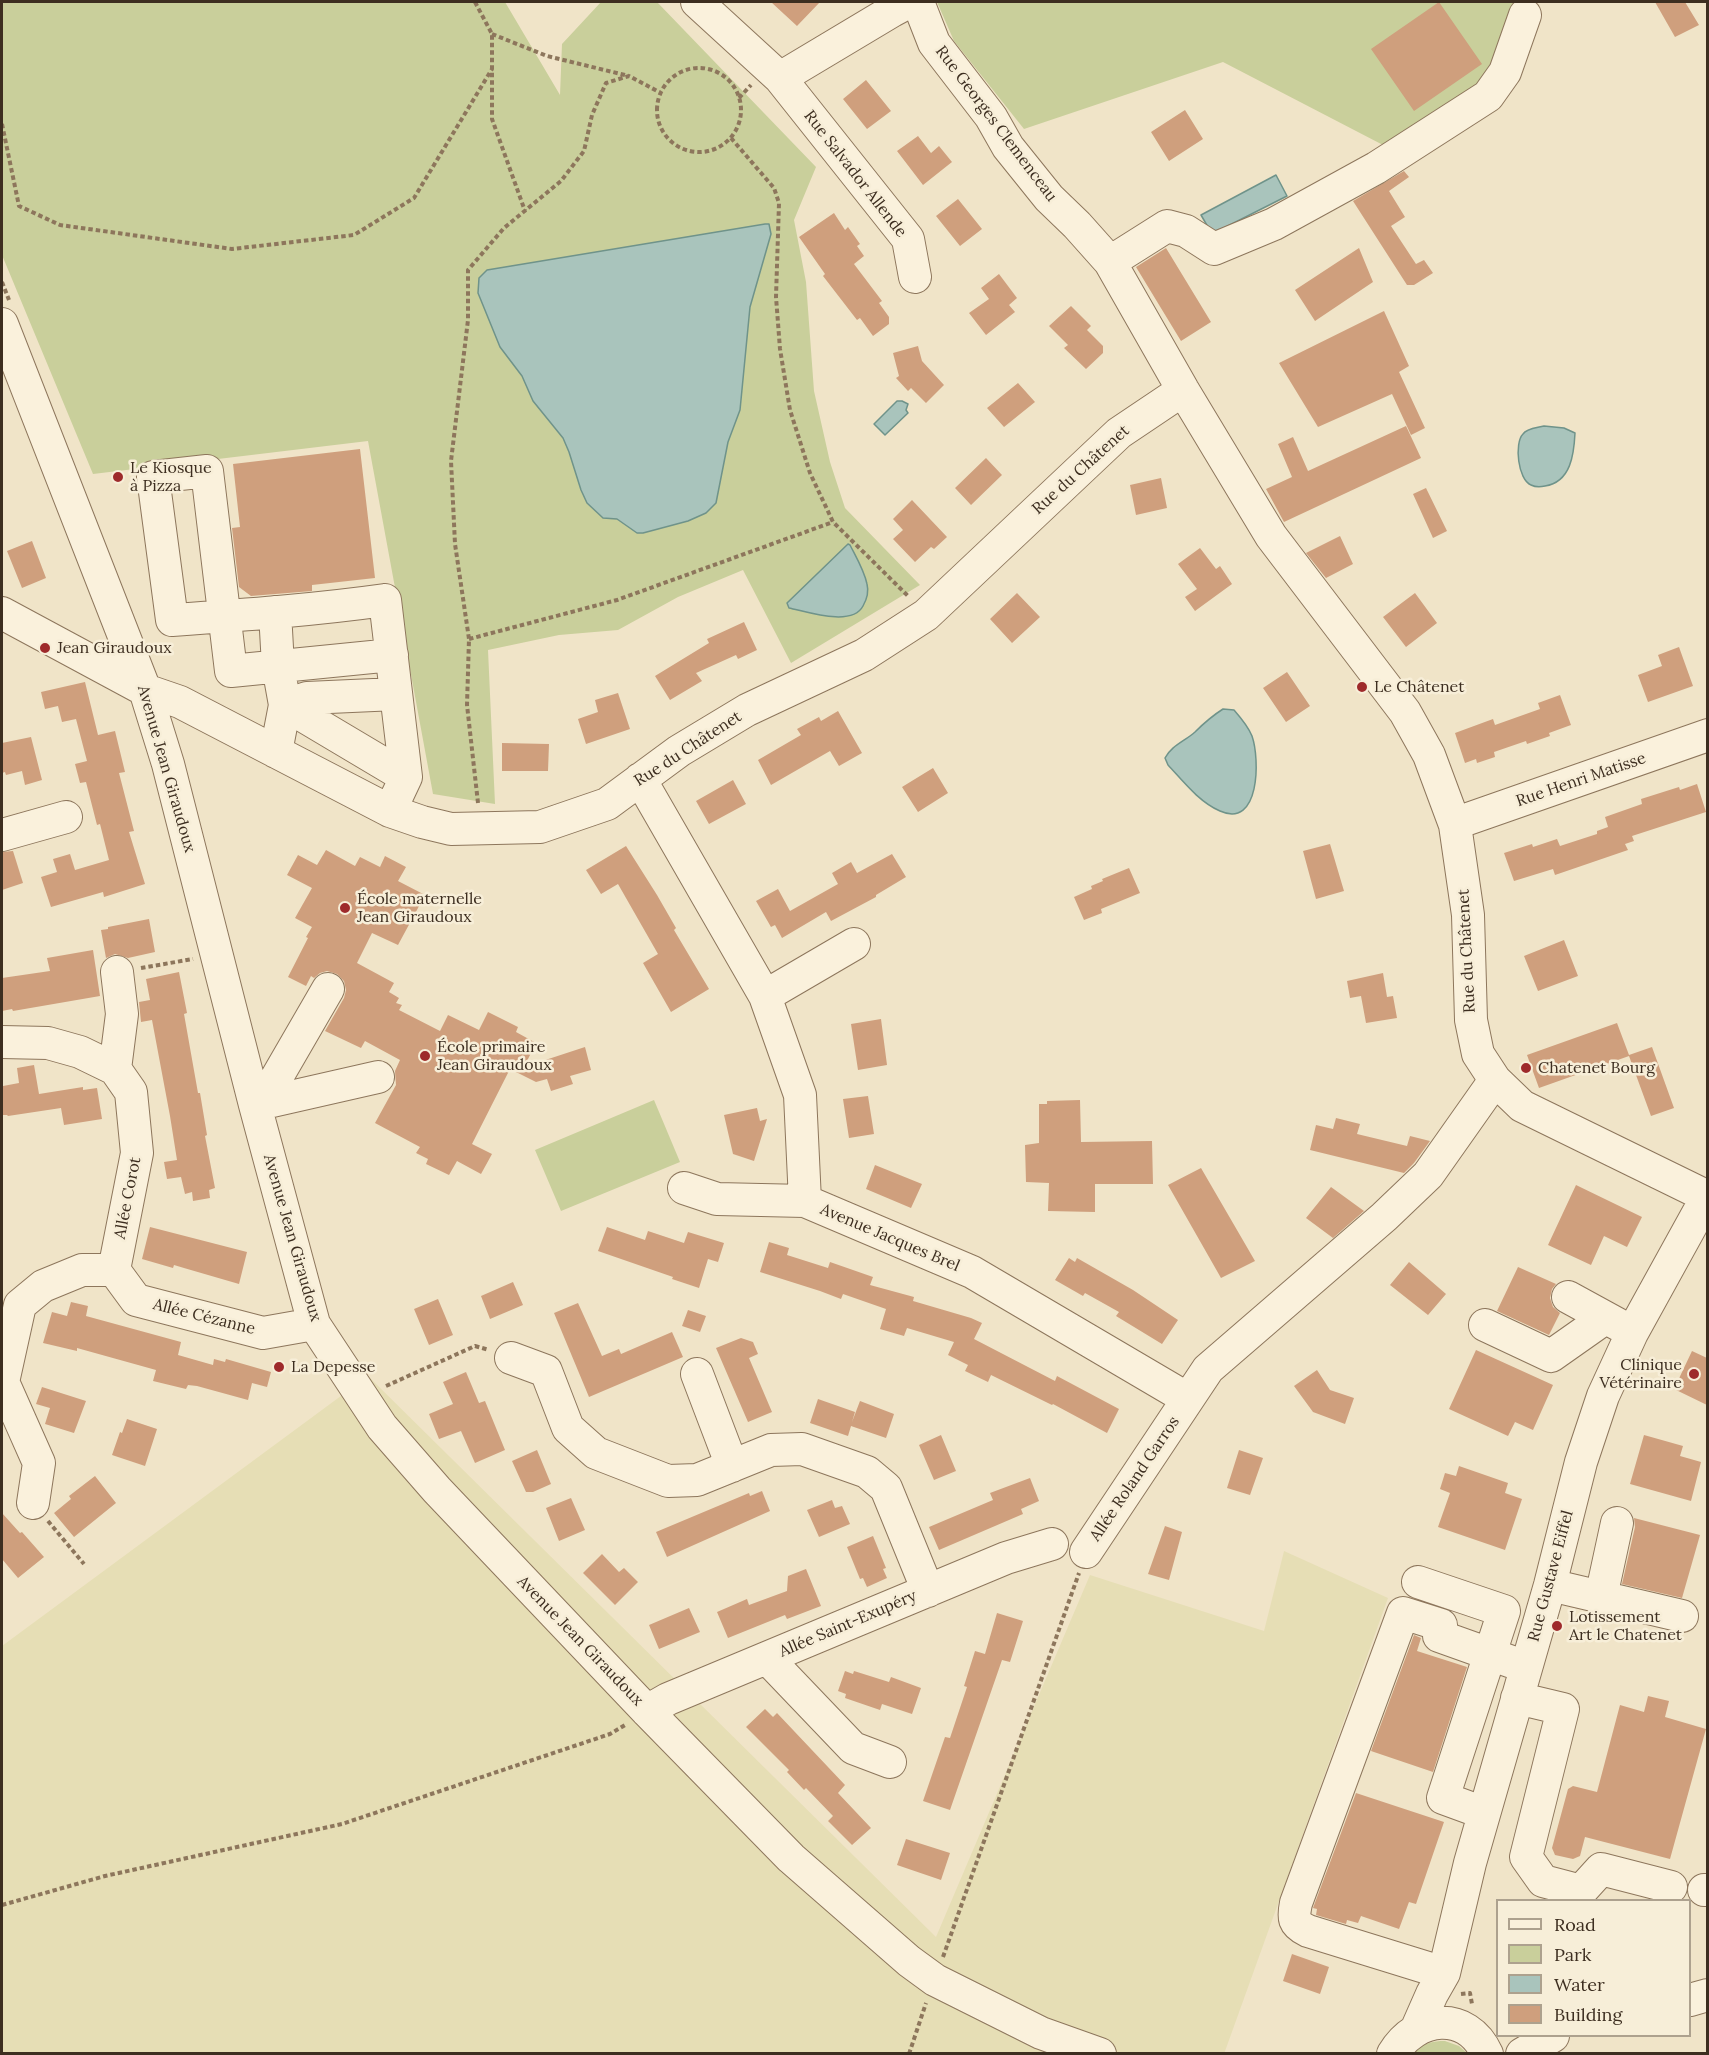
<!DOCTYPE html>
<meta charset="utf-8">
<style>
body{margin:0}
#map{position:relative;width:1709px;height:2055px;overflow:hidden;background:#f0e4c8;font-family:Lora,serif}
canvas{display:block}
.frame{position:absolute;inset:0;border:3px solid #3d2e20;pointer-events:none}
.legend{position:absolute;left:1496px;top:1899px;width:195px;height:138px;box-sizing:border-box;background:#f7eed8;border:2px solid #ada18e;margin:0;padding:8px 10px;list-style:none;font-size:18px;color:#3d2e20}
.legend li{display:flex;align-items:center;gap:12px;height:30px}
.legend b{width:30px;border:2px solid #ada18e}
</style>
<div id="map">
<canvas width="1709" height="2055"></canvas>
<div class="frame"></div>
<ul class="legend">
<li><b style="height:8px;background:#faf1dc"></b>Road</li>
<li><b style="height:16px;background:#c9cf9b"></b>Park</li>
<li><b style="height:16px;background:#a9c4bc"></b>Water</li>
<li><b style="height:16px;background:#cf9f7d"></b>Building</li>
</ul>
</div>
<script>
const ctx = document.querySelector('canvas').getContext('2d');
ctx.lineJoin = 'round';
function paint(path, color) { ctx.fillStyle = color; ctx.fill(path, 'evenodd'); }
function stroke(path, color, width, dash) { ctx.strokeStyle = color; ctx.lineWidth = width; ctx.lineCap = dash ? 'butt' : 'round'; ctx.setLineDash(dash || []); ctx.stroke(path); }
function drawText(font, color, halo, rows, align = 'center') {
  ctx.font = font + ' Lora,serif'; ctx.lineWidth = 5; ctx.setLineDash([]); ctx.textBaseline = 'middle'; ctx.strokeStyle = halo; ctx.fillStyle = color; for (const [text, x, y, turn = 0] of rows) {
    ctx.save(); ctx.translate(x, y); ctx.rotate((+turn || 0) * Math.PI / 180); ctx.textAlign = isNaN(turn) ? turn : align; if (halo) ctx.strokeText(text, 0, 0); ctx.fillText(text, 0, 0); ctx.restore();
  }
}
const farmland = new Path2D(`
 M368 1376 936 1937 1090 1575 1264 1631 1284 1551 1388 1598 1224 2054 2 2053V1646Z`);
const green = new Path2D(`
 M2 2H505L560 95 562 44 601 2H657L816 167 794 220 806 282 814 391 830 462 845 508 920 585 791 663 743 570 678 597 618 630 559 635 488 650 495 804 433 794 368 441 93 474 2 255Z
 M937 2H1514L1506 46 1487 82 1383 145 1223 62 1024 129 954 41Z
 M654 1100 680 1162 561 1211 535 1150Z
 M1445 2041 1459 2046 1467 2053 1413 2054C1421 2043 1433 2041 1445 2041Z`);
const water = new Path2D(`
 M1276 175 1287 196 1212 234 1201 215Z
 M765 224H769L771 234 750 307 740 410 728 442 716 503 706 513 688 521 643 533H637L617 519 603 518 587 503 581 490 569 452 563 438 533 401 522 376 500 347 478 293 479 278 487 270Z
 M897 401H902L908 404 906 410 908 413 885 435 874 424Z
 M1544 426 1564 428 1575 433C1574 454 1571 482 1545 486 1541 487 1535 487 1531 485 1518 480 1514 443 1523 434 1527 428 1537 428 1544 426Z
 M848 544 850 545C856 557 864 570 867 584 869 592 867 599 863 606 852 627 808 612 789 608L787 603Z
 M1223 709 1234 710C1241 718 1248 726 1252 736 1260 759 1260 829 1220 811 1199 802 1183 781 1168 765L1165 758C1171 746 1185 741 1195 732 1204 723 1212 716 1223 709Z`);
const building = new Path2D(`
 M771 2H820L797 26Z
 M1439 2 1482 64 1414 111 1371 49Z
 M1655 2H1685L1699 25 1675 37Z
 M866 80 891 111 867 129 843 99Z
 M1185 110 1203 139 1169 161 1151 132Z
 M918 136 931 153 939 146 952 162 923 185 897 151Z
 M1404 171 1409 177 1389 191 1405 217 1391 226 1416 264 1424 260 1433 273 1414 285H1407L1353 201Z
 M958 199 982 229 960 246 936 216Z
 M834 213 845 230 848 227 860 244 857 246 864 256 854 264 882 301 879 303 889 317V324L873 336 860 318 857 320 823 276 825 274 799 237Z
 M1166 248 1211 322 1181 341 1136 267Z
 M1359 248 1373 282 1315 321 1295 290Z
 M999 274 1017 298 1009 305 1015 312 986 335 969 313 989 299 981 288Z
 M1071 306 1091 326 1087 330 1103 346V353L1086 369 1064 348 1068 345 1049 326Z
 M1384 311 1409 366 1399 372 1425 428 1411 435 1392 394 1318 427 1279 363Z
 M918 346 922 361 944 385 926 403 911 388 908 391 896 378 899 376 893 353Z
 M1018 383 1035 402 1004 427 987 408Z
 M1406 426 1421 458 1284 522 1266 489 1292 477 1278 444 1293 437 1308 471Z
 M360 449 375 578 312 585V591L251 596 239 587 232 528 240 527 233 464Z
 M986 458 1002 475 971 505 955 488Z
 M1161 478 1167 508 1136 515 1130 485Z
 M1426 488 1447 531 1433 538 1413 494Z
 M912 500 947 537 934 549 931 547 915 562 893 539 903 530 893 519Z
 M1340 536 1353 564 1326 578 1306 553Z
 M32 541 46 578 22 588 7 551Z
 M1200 548 1216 569 1220 566 1232 584 1195 611 1185 597 1197 589 1178 564Z
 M1017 593 1040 617 1012 643 990 619Z
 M1415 593 1437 623 1406 647 1383 617Z
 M744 622 757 650 738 659 736 655 696 673 702 681 670 700 655 676 709 643 707 639Z
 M1679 647 1693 686 1648 702 1638 675 1662 666 1658 655Z
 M1287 672 1310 706 1286 722 1263 688Z
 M85 682 98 735 115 731 125 772 119 773 134 831 129 832 145 884 104 897 103 892 51 907 41 877 57 872 53 859 70 854 75 870 109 860 100 824 97 825 86 782 80 783 75 764 87 761 76 719 62 722 58 706 45 709 41 692Z
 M618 693 630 729 586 744 578 719 598 712 595 700Z
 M1560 695 1571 725 1549 733 1550 736 1527 744 1526 741 1494 752 1495 757 1477 763 1476 759 1465 763 1455 733 1493 719 1495 725 1540 709 1538 703Z
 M838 711 862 753 839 766 830 751 771 785 758 760 801 735 797 729 819 717 821 721Z
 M31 737 42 780 25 785 22 771 6 775 5 772 2 773V743Z
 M502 743 549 744 548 771H502Z
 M933 768 948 793 918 812 902 787Z
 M733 780 746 804 709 824 696 801Z
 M1697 784 1706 812 1632 836 1634 841 1625 844 1628 850 1555 875 1553 869 1514 881 1504 853 1532 844 1533 847 1557 839 1560 846 1597 834V831L1608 827 1605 817 1642 804 1641 799 1679 787 1680 790Z
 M1330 844 1344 891 1316 899 1303 851Z
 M626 846 657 895 676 928 674 930 709 989 671 1012 643 963 658 954 618 884 601 894 586 870Z
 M326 850 355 866 360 857 380 867 385 856 406 867 398 881 425 895 398 945 372 933 357 963 394 983 389 992 399 998 396 1003 402 1005 399 1010 440 1031 448 1015 479 1030 488 1012 518 1027 516 1032 536 1043 524 1067 585 1047 591 1070 570 1076 573 1084 551 1091 547 1079 536 1082 510 1069 472 1144 492 1154 481 1174 457 1161 449 1175 426 1164 428 1159 416 1153 420 1147 375 1123 396 1085 395 1071 400 1060 365 1041 361 1048 325 1031 344 998 346 990 344 981 337 974 327 971 320 973 314 978 311 976 306 986 288 977 308 938 306 937 312 927 295 918 312 888 287 875 298 855 317 865Z
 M13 851 23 883 2 890V852Z
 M892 854 906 877 876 895V897L831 921 826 912 782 938 775 925 771 927 756 901 778 889 790 911 838 884 832 873 851 862 857 873Z
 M1129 868 1140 893 1101 909 1102 913 1084 920 1074 897 1092 889 1091 886 1103 881 1102 879Z
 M149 919 155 952 128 958 115 954 106 958 101 930 108 929V927Z
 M1564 940 1578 976 1538 991 1524 956Z
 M93 950 100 996 13 1011 12 1009 2 1011V978L50 971 47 958Z
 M179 972 187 1013 184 1014 198 1093H200L207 1135 205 1136 215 1188 209 1190 210 1198 193 1201 192 1192 185 1194 181 1177 167 1179 164 1162 177 1160 170 1116 152 1020 141 1022 139 1002 150 1000 146 979Z
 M1383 973 1387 997 1393 996 1397 1018 1366 1023 1361 996 1350 998 1347 981Z
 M881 1019 887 1065 858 1070 851 1024Z
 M1617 1023 1629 1055 1652 1047 1674 1108 1651 1116 1629 1056 1539 1088 1527 1055Z
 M34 1065 39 1094 83 1087V1090L97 1088 102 1119 64 1125 61 1108 8 1116 7 1115H2L3 1086 19 1083 17 1068Z
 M868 1096 874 1134 849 1138 843 1099Z
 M1080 1100 1081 1142 1152 1141 1153 1184H1095V1212L1048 1211 1049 1183 1026 1182 1025 1145 1039 1143V1104H1047V1101Z
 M757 1108 760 1121 767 1119 754 1161 733 1154 724 1115Z
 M1336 1118 1360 1124 1357 1134 1407 1146 1410 1136 1430 1141 1414 1163 1404 1173 1310 1150 1316 1125 1333 1129Z
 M875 1165 922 1184 911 1208 866 1189Z
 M1201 1168 1255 1261 1221 1278 1168 1185Z
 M1576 1185 1642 1217 1627 1247 1604 1236 1591 1265 1548 1245Z
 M1331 1187 1364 1211 1333 1238 1306 1218Z
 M150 1227 247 1252 239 1284 184 1268 174 1265 173 1268 142 1259Z
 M607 1227 645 1240 648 1231 684 1243 688 1232 724 1243 718 1262 708 1259 699 1288 672 1279 673 1277 598 1251Z
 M769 1242 789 1248 787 1255 828 1268 830 1262 873 1277 870 1285 914 1297 913 1301 971 1318 982 1323 974 1339 1055 1381 1057 1376 1119 1409 1107 1433 1053 1404 1052 1405 991 1375 988 1382 965 1371 968 1365 948 1355 954 1342 907 1328 904 1336 880 1329 886 1309 843 1294 841 1299 820 1291 760 1272Z
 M1069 1258 1075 1262 1077 1258 1133 1290 1178 1320 1162 1344 1116 1316 1119 1312 1085 1293 1083 1296 1055 1280Z
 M1409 1262 1446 1294 1428 1315 1390 1285Z
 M1518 1267 1556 1284 1552 1289 1550 1298 1553 1307 1560 1313 1549 1335 1497 1311Z
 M513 1282 523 1305 490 1319 481 1296Z
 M438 1299 453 1335 429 1345 414 1309Z
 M71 1302 88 1306 86 1316 181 1342 178 1355 213 1365 214 1359 225 1362 226 1359 271 1372 267 1387 252 1383 248 1400 197 1386 188 1385 186 1389 153 1381 156 1370 77 1348V1351L43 1343 52 1312 67 1316Z
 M578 1303 602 1356 619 1349 621 1354 672 1332 683 1357 589 1397 554 1313Z
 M688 1310 706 1316 700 1332 682 1326Z
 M741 1338 753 1342 758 1354 749 1358 772 1412 748 1422 716 1348Z
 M1476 1350 1553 1385 1533 1430 1515 1422 1508 1436 1449 1409Z
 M1692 1351 1707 1358V1405L1674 1389Z
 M1317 1370 1330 1390 1354 1398 1345 1424 1313 1412 1294 1386Z
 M466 1372 479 1403 485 1401 505 1450 475 1463 461 1431 439 1439 429 1414 453 1404 443 1382Z
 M42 1387 86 1401 74 1433 45 1424 50 1408 36 1404Z
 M818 1399 855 1412 852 1422 860 1401 894 1414 886 1438 851 1426 848 1436 810 1423Z
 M127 1419 157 1429 145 1466 112 1455 120 1432 122 1433Z
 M941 1435 956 1471 934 1480 919 1445Z
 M1644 1435 1683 1446 1680 1456 1701 1462 1691 1501 1630 1484Z
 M537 1450 551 1484 533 1492H526L512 1461Z
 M1239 1450 1263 1458 1250 1495 1227 1488Z
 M1459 1466 1508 1483 1505 1493 1522 1499 1505 1550 1438 1527 1450 1493 1440 1489 1445 1473 1456 1476Z
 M95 1476 116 1503 74 1537 54 1513 71 1499 69 1496Z
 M1030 1478 1039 1501 1021 1509 1023 1514 939 1550 929 1527 993 1500 990 1493Z
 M762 1491 770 1511 667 1557 656 1532 749 1493 750 1496Z
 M571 1498 585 1530 559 1541 546 1508Z
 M832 1500 835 1508 842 1506 850 1524 819 1537 807 1510Z
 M2 1513 20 1533 22 1532 44 1557 18 1578 2 1559Z
 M1634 1518 1700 1535 1682 1598 1622 1584 1635 1527Z
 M1165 1526 1182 1532 1169 1580 1148 1574Z
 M873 1536 886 1568 883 1569 887 1578 867 1587 863 1578 860 1579 847 1547Z
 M602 1554 619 1572 624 1568 638 1582 615 1605 583 1573Z
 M806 1569 821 1606 787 1619 785 1615 728 1638 717 1612 747 1599 749 1605 787 1591 788 1576Z
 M689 1608 700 1632 659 1649 649 1625Z
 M997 1613 1023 1621 1010 1662 1002 1660 950 1810 923 1801 945 1737 950 1738 967 1687 964 1686 975 1651 985 1654Z
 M1414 1635 1421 1638 1417 1651 1467 1667 1433 1772 1371 1751Z
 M845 1671 853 1674 854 1671 889 1682 891 1677 921 1688 912 1714 882 1704 880 1710 845 1698 846 1694 838 1691Z
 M1648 1696 1669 1701 1665 1717 1706 1729 1670 1859 1585 1837 1580 1856 1573 1859 1555 1855 1552 1848 1568 1789 1573 1786 1597 1792 1620 1705 1644 1712Z
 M765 1709 773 1717 777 1713 845 1785 838 1793 871 1828 852 1845 828 1821 833 1816 806 1788 804 1790 787 1772 789 1770 746 1727Z
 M1356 1793 1444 1822 1416 1904 1409 1902 1399 1929 1361 1916 1358 1923 1347 1920 1346 1924 1316 1915 1317 1909 1313 1908Z
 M906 1839 950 1853 941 1880 897 1865Z
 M1292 1954 1329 1967 1320 1994 1283 1981Z`);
const path = new Path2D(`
 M475 2 492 34V119L525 211
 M492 34 547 56 629 76
 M657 110a42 42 0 1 1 84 0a42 42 0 1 1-84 0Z
 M739 98 751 85
 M2 124 19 206 60 225 232 249 354 235 414 198 492 69
 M731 138 774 188 779 203 776 297 780 349 790 410 810 473 833 522 909 597
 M2 282 9 300
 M469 639 617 600 833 522
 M478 803 467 705 469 639 455 544 451 461 468 320V270L504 228 561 181 584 151 592 115 606 83 629 76 661 93
 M141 968 193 959
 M386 1386 475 1346 489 1350
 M48 1521 84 1564
 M2 1905 105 1876 342 1824 610 1734 625 1725
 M943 1957 1079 1573
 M1461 1994 1470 1993 1472 2004
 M909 2054 926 2003`);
const minor = new Path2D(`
 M697 2 780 78 908 239 915 277
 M918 2 934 43 991 117 1008 147 1049 198 1077 225 1110 262 1183 390 1271 536 1405 712 1429 755 1455 825 1468 915 1471 1020 1478 1054 1495 1080 1522 1106 1708 1197
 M780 78 892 11 905 4 916 2
 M1110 262 1167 226 1186 231 1214 249 1274 224 1376 168 1488 96 1505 72 1525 15
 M2 324 145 690 168 764 255 1105 314 1324 382 1427 437 1490 647 1711 791 1858 909 1961 935 1980 1041 2033 1100 2054
 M275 612 278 666 285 705 276 752
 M2 613 145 690 180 702 390 811 422 822 451 829 540 827 607 804 679 751 747 710 864 655 926 615 1119 433 1183 390
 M285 705 406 777
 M285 705 307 698 396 694
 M640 779 765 996 800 1095 805 1201 972 1272 1188 1399
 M390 811 406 777 385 600C314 610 243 615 172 620L153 477 207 471 231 671 392 655
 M1455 825 1465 820 1708 735
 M2 835 66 817
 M765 996 854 944
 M2 1042 48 1043 80 1052 115 1069 131 1092 137 1153 114 1270
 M115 1069 122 1014 117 972
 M262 1103 328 989
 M255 1105 378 1077
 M684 1188 717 1199 805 1201
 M1568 1297 1621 1326
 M1485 1325 1551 1356 1605 1318
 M511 1358 546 1371 568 1428 596 1453 668 1481 697 1480 771 1450 802 1449 867 1472 886 1488 928 1591
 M697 1374 732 1466
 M2 1382H3L20 1305 43 1286 82 1270H114L136 1300 263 1333 314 1324
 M3 1382 39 1463 33 1503
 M1086 1552 1208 1369 1384 1217 1428 1175 1495 1080
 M1418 1582 1504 1611 1443 1798 1484 1813
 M1550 1585 1682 1616
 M1601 1597 1617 1523
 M767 1658 853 1748 890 1762
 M1517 1698 1563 1709 1526 1857 1543 1881 1581 1891 1601 1869 1671 1887
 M647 1711 668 1699 1006 1558 1052 1544
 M1704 1890H1708
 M1444 1973 1308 1931C1293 1924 1293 1918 1296 1903L1403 1613 1441 1625 1439 1636 1526 1667
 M1690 2000 1708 1995
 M1417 2028 1432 1994 1444 1973 1470 1863 1550 1585 1581 1462 1603 1396 1632 1333 1707 1197
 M1393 2054C1416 2015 1467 2010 1487 2054
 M1522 2054 1553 2036`);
const markers = [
 [118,477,6,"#9e2a2b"],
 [45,648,6,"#9e2a2b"],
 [1362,687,6,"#9e2a2b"],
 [345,908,6,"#9e2a2b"],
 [425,1056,6,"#9e2a2b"],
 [1526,1068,6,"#9e2a2b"],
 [279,1367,6,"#9e2a2b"],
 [1694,1374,6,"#9e2a2b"],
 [1557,1626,6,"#9e2a2b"]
];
const streetNames = [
 ["Rue Georges Clemenceau",996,124,53],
 ["Rue Salvador Allende",855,174,52],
 ["Rue du Châtenet",1081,470,-42],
 ["Rue du Châtenet",688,749,-33],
 ["Avenue Jean Giraudoux",166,769,74],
 ["Rue Henri Matisse",1581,780,-19],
 ["Rue du Châtenet",1467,951,-93],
 ["Allée Corot",128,1198,-79],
 ["Avenue Jean Giraudoux",292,1238,74],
 ["Avenue Jacques Brel",890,1238,23],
 ["Allée Cézanne",204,1317,14],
 ["Allée Roland Garros",1135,1479,-56],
 ["Rue Gustave Eiffel",1551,1576,-75],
 ["Allée Saint-Exupéry",848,1624,-23],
 ["Avenue Jean Giraudoux",580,1641,46]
];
const poiNames = [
 ["Le Kiosque",130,468],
 ["à Pizza",130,486],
 ["Jean Giraudoux",57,648],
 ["Le Châtenet",1374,687],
 ["École maternelle",357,899],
 ["Jean Giraudoux",357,917],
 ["École primaire",437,1047],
 ["Jean Giraudoux",437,1065],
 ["Chatenet Bourg",1538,1068],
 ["Clinique",1682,1365,"right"],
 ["Vétérinaire",1682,1383,"right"],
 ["La Depesse",291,1367],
 ["Lotissement",1569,1617],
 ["Art le Chatenet",1569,1635]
];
paint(farmland, '#e6deb5');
paint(green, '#c9cf9b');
paint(water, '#a9c4bc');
stroke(water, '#6f938a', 1.5);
paint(building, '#cf9f7d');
stroke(minor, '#8d765c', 34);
stroke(path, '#8d765c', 4, [4.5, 3]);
stroke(minor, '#faf1dc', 32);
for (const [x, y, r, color] of markers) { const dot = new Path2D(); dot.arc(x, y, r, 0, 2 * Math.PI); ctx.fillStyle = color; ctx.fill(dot); stroke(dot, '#f7eed8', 2); }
drawText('16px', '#3d2e20', '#f7eed8', streetNames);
drawText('16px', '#3d2e20', '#f7eed8', poiNames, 'left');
</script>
